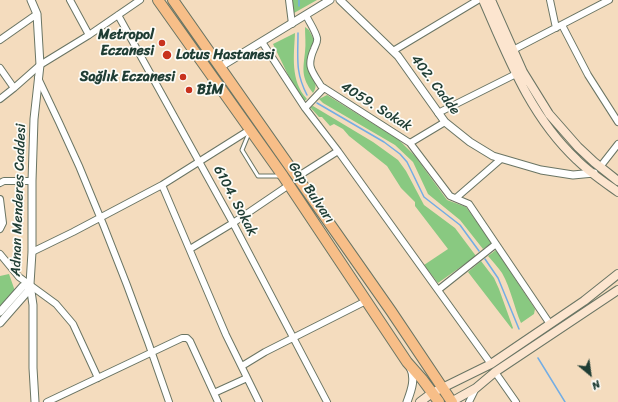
<!DOCTYPE html>
<meta charset="utf-8">
<style>
body{margin:0}
#map{position:relative;width:618px;height:402px;overflow:hidden;background:#f4dcbe;font-family:Sriracha,sans-serif}
canvas{display:block}
.north{position:absolute;left:570px;top:354px;width:40px;height:40px;-webkit-text-stroke:3px #fdfcf7;paint-order:stroke;rotate:151deg;font-size:11px;font-weight:700;line-height:16px;text-align:center;color:#1f3d34}
.north::after{content:'';display:block;margin:auto;width:14px;height:18px;background:#1f3d34;clip-path:polygon(50% 0,100% 100%,50% 72%,0 100%)}
</style>
<div id="map">
<canvas width="618" height="402"></canvas>
<div class="north">N</div>
</div>
<script>
const ctx = document.querySelector('canvas').getContext('2d');
ctx.lineJoin = 'round';
function paint(path, color) { ctx.fillStyle = color; ctx.fill(path, 'evenodd'); }
function stroke(path, color, width, dash) { ctx.strokeStyle = color; ctx.lineWidth = width; ctx.lineCap = dash ? 'butt' : 'round'; ctx.setLineDash(dash || []); ctx.stroke(path); }
function drawText(font, color, halo, rows, align = 'center') {
  ctx.font = font + ' Sriracha,sans-serif'; ctx.lineWidth = 3.5; ctx.setLineDash([]); ctx.textBaseline = 'middle'; ctx.strokeStyle = halo; ctx.fillStyle = color; for (const [text, x, y, turn = 0] of rows) {
    ctx.save(); ctx.translate(x, y); ctx.rotate((+turn || 0) * Math.PI / 180); ctx.textAlign = isNaN(turn) ? turn : align; if (halo) ctx.strokeText(text, 0, 0); ctx.fillText(text, 0, 0); ctx.restore();
  }
}
const green = new Path2D(`
 M292 0H317L294 13Z
 M305 27 309 30 314 40C313 48 306 57 307 64 308 76 321 82 313 93 301 77 303 70 305 52 306 44 305 35 305 27Z
 M295 33C294 55 290 81 307 99L303 102 291 81 273 44Z
 M327 95 399 140 415 156 447 200 466 207 492 243 483 249 460 220 428 194 413 162 395 145 323 103 319 99Z
 M313 106 373 142 398 160 406 171 424 205 455 228 476 256 438 283 424 265 448 249 415 206V202L401 188 387 166 349 136 343 129 334 124 330 126 322 117H319L310 107Z
 M496 250 535 309 534 314 521 323C514 307 511 289 502 273 498 267 493 262 488 256Z
 M481 261 494 278 499 289 513 328 512 329 468 272Z
 M9 274 15 291 0 306V276Z`);
const stream = new Path2D(`
 M299 6V0
 M298 33C298 58 295 72 307 95
 M317 103 384 142 400 154 407 162 424 197 460 225 479 251
 M485 259 498 278 519 329
 M538 358 565 402`);
const service = new Path2D(`
 M249 133 242 150 258 176H281`);
const minor = new Path2D(`
 M70 0 89 35
 M289 0 292 24
 M550 0 556 28
 M118 15 233 223 327 402
 M306 15C309 22 315 30 317 38 318 42 315 46 314 49 306 67 312 71 321 86L410 143 450 196 469 204 550 324
 M562 25 588 75 618 122
 M0 40 37 14
 M262 42 305 108 338 151 491 364
 M513 50 609 0
 M393 51 478 0
 M0 68 14 88
 M38 78C52 107 66 137 79 166 112 244 142 322 169 402
 M0 99 14 88 40 65 89 35 140 0
 M305 108 324 88
 M438 113 516 74
 M410 143 445 122
 M600 167 618 144
 M297 177 338 151
 M0 183 4 181H32
 M162 185 226 335 259 402
 M456 198 501 159
 M0 199 3 223 0 229
 M190 249 233 223 289 185
 M32 252 73 232 162 185 251 129
 M0 254 19 277 56 304 73 324 98 378
 M438 290 496 244
 M242 366 265 352 366 301
 M495 372 516 402
 M214 393 247 378
 M47 402 182 338H187L190 341 218 402
 M469 402 476 388`);
const tertiary = new Path2D(`
 M31 0 37 14 40 65 34 119 32 181V252L30 284 33 305V368L35 402
 M340 0 398 56 445 122 470 142 493 156 541 170 573 175 594 173
 M220 67 330 0
 M0 312 23 286 30 284 28 291 0 323
 M407 402C411 391 416 379 410 367`);
const secondary = new Path2D(`
 M483 0C508 57 530 116 577 160 589 172 604 182 618 192
 M491 0 523 72 549 114 578 147 594 162 618 181
 M420 402 432 393 491 364 584 301 618 274
 M451 402 476 388 495 372 618 290`);
const trunk = new Path2D(`
 M158 0 283 176 407 362 422 379 439 402
 M173 0 391 311 452 402`);
const markers = [
 [162,43,4,"#c8321e"],
 [167,55,5,"#c8321e"],
 [183,77,4,"#c8321e"],
 [189,90,4,"#c8321e"]
];
const poiNames = [
 ["Metropol",154,35],
 ["Eczanesi",154,51],
 ["Lotus Hastanesi",176,55,"left"],
 ["Sağlık Eczanesi",175,77],
 ["BİM",197,90,"left"]
];
const streetNames = [
 ["402. Cadde",435,85,53],
 ["4059. Sokak",376,107,32],
 ["Gap Bulvarı",311,193,56],
 ["Adnan Menderes Caddesi",19,200,-88],
 ["6104. Sokak",235,201,62]
];
paint(green, '#89c981');
stroke(stream, '#73ade4', 1.5);
stroke(service, '#6a7564', 5);
stroke(minor, '#6a7564', 8);
stroke(tertiary, '#6a7564', 9);
stroke(secondary, '#6a7564', 10);
stroke(trunk, '#6a7564', 12);
stroke(service, '#fff', 3);
stroke(minor, '#fff', 6);
stroke(tertiary, '#fff', 7);
stroke(secondary, '#fce5cf', 8);
stroke(trunk, '#f7be88', 10);
for (const [x, y, r, color] of markers) { const dot = new Path2D(); dot.arc(x, y, r, 0, 2 * Math.PI); ctx.fillStyle = color; ctx.fill(dot); stroke(dot, '#fdfcf7', 1.5); }
drawText('bold 14px', '#1f3d34', '#fdfcf7', poiNames, 'right');
drawText('14px', '#1f3d34', '#fdfcf7', streetNames);
</script>
